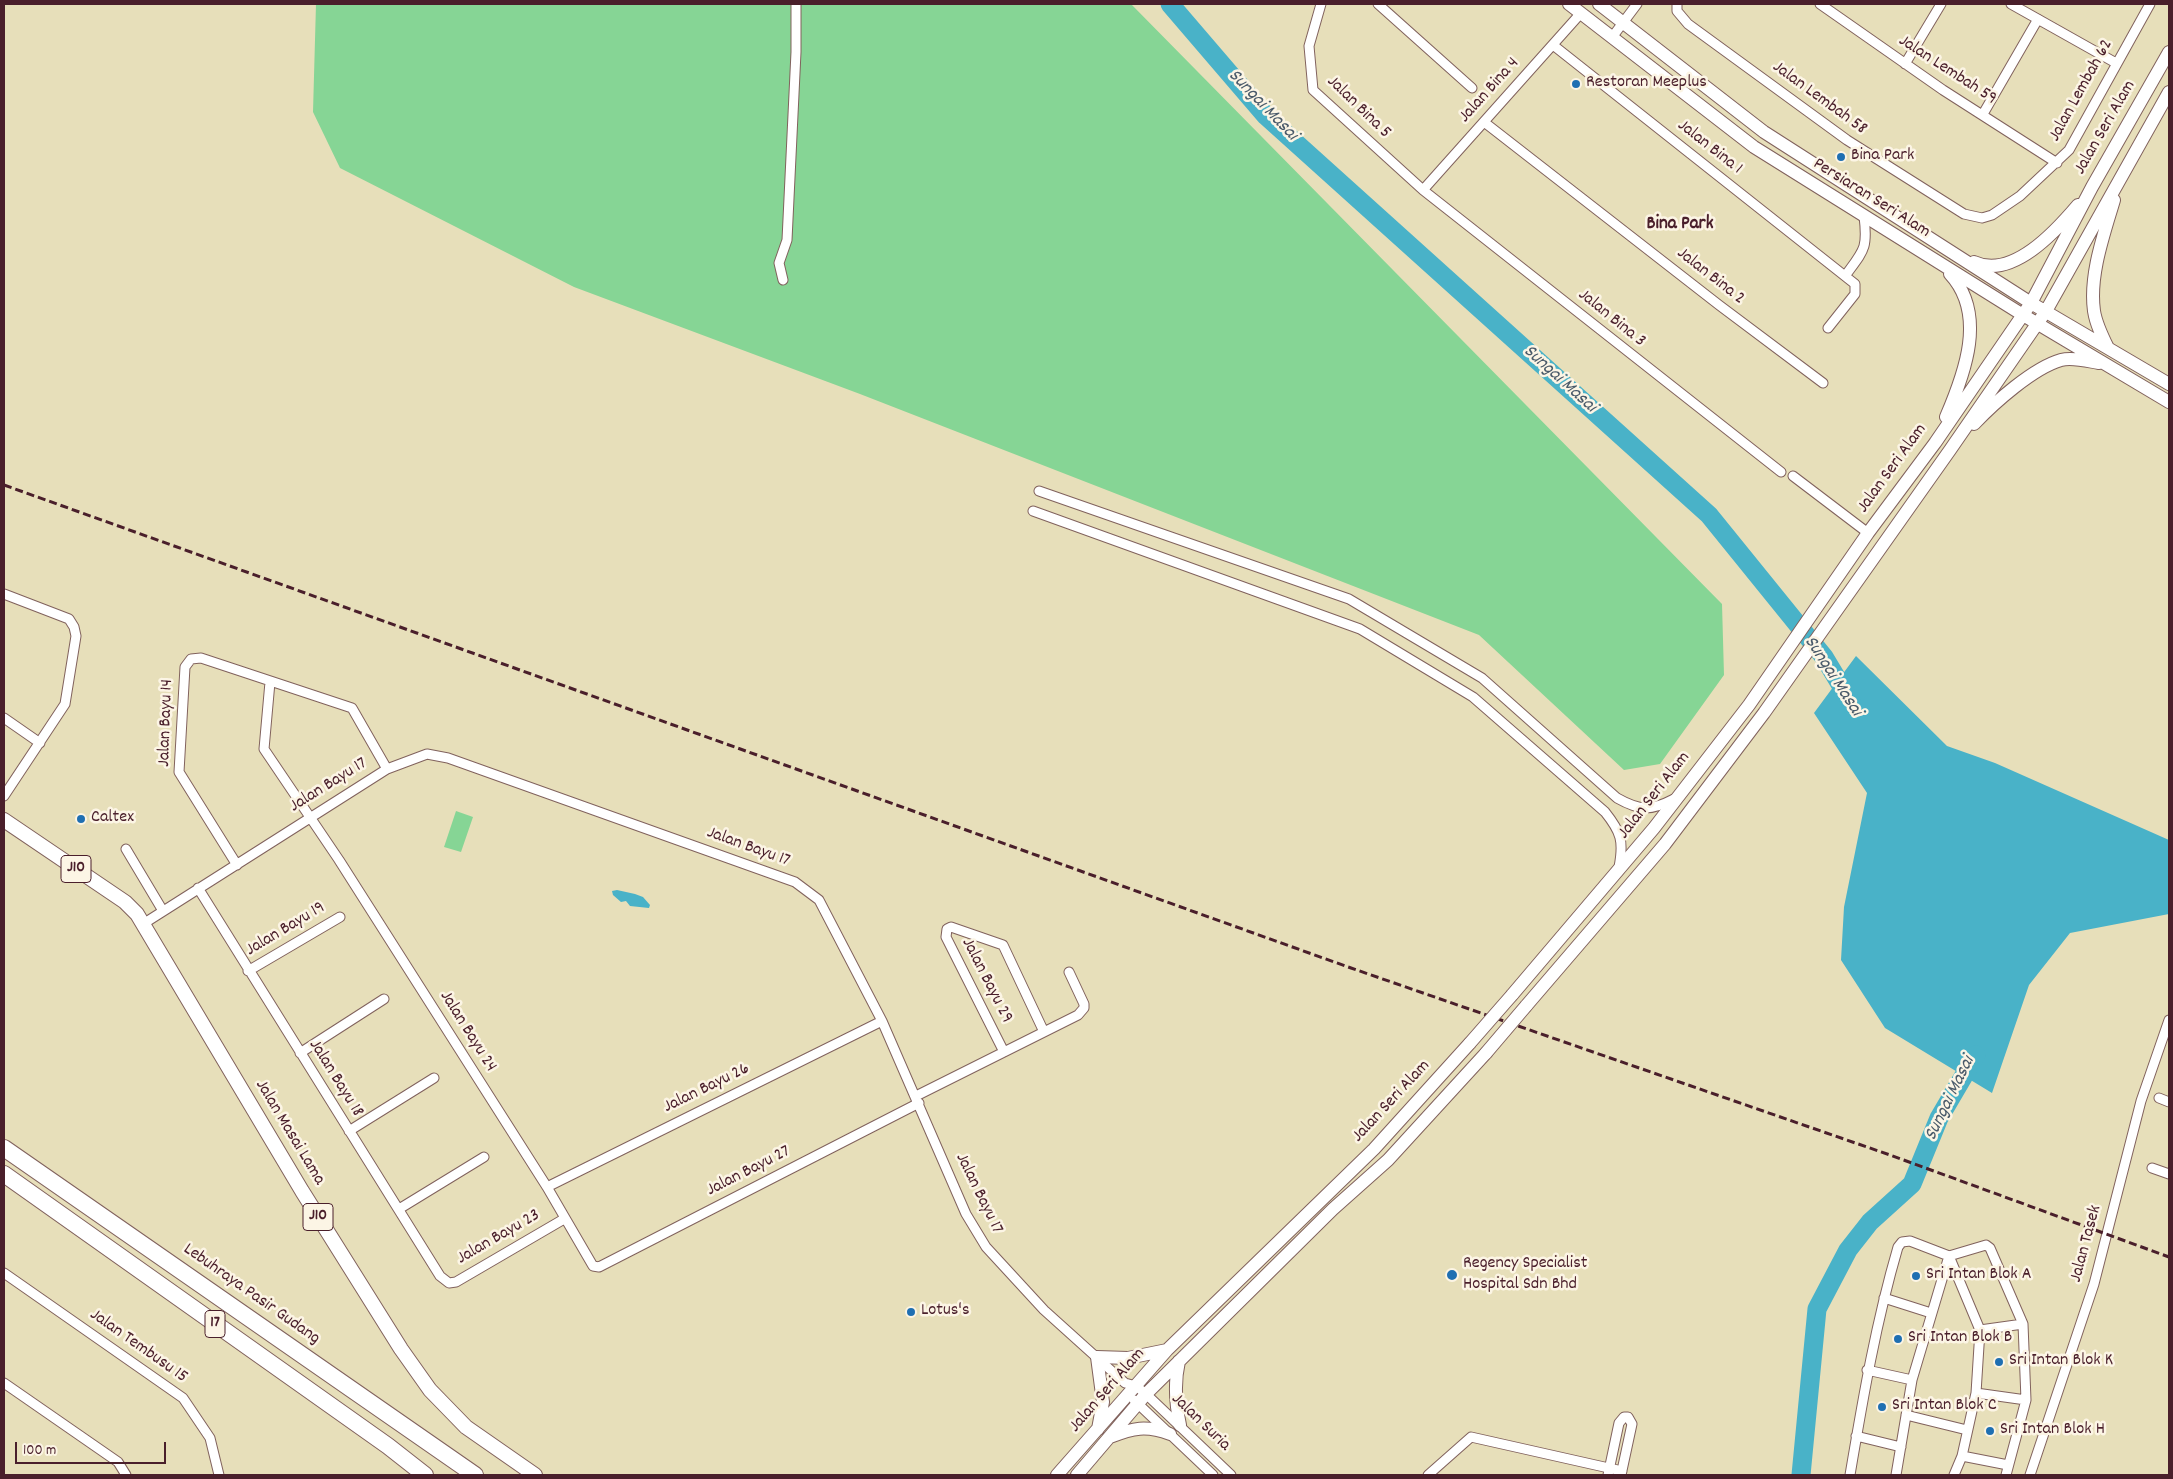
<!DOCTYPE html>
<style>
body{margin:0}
#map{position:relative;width:2173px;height:1479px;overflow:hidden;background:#e7dfba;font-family:Dekko,sans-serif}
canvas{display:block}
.frame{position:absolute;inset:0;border:5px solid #4a1f2b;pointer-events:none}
.scale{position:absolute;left:15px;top:1442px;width:151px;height:22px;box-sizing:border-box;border:2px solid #4a1f2b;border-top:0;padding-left:6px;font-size:15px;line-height:18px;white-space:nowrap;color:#4a1f2b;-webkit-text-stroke:4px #fcf5e5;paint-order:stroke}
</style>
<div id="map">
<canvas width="2173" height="1479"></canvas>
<div class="frame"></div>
<div class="scale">100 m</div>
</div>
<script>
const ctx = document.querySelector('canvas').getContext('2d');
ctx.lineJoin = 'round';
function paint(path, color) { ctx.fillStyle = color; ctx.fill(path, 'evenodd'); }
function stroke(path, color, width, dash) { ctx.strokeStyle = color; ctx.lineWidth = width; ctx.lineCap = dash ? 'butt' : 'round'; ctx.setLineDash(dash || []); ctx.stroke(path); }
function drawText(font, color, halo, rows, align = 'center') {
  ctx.font = font + ' Dekko,sans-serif'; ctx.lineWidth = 5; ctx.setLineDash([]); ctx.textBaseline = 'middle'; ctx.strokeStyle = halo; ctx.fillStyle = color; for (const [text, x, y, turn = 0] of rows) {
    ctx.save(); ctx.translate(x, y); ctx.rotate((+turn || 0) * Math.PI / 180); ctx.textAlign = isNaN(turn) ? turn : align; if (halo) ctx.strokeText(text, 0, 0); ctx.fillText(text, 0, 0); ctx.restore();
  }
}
const green = new Path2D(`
 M316 4H1131L1722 604 1724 675 1660 764 1624 770 1479 635 860 394 574 287 340 168 313 112Z
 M456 811 473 817 461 852 444 847Z`);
const water = new Path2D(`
 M1856 656 1947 746 1995 763 2169 840V914L2070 933 2029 985 1992 1093 1885 1028 1841 960 1844 907 1867 793 1814 713Z
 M617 890 635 894 643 897 650 905 649 908 630 906 626 901 621 902 613 895 612 891Z`);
const river = new Path2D(`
 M1170 4 1266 116 1709 515 1824 657 1851 702
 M1801 1475 1817 1309 1848 1250 1870 1222 1912 1184 1939 1118 1976 1055`);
const street = new Path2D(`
 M1321 4 1309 46 1313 90 1423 190 1781 472
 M1378 4 1472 88
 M1677 4V11L1688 24 1847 140 1964 214 1982 218 1992 215 2020 196 2069 150 2150 4
 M1820 4 1943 90 2057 163
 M2011 4 2116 63
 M1613 36 1637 4
 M1553 45 1855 284V294L1828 328
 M1905 64 1941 4
 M1983 114 2038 19
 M1484 122 1719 305 1823 383
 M1423 190 1581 13
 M1845 276C1864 250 1868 249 1864 216
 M783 280 779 263 787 240 796 52V4
 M1793 476 1868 533
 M1039 491 1349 599 1482 678 1617 798C1640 811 1651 811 1674 799
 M1033 511 1360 629 1473 697 1605 812C1621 832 1624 841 1619 867
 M4 594 69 619 74 627 76 636 65 704 4 796
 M270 682 264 749 339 860 547 1187 593 1266 599 1267 919 1103
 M4 718 40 743
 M126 849 163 911
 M237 865 179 772 185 667 191 659 201 658 352 708 387 769
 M198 888 440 1276 449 1283 456 1282 564 1219
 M143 924 387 769 427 754 448 758 795 882 819 900 882 1021 966 1214 986 1247 1044 1310 1125 1383 1136 1386 1146 1394 1231 1475
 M248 971 340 917
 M1004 1052 946 937 947 929 951 927 1003 945 1044 1032
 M300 1053 384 999
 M916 1096 1078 1015 1084 1008V1004L1069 972
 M2159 1098 2169 1102
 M349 1131 434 1078
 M2152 1168 2169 1174
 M547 1187 882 1021
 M399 1209 484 1157
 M1949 1256 1980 1330 1976 1393 1962 1456 1954 1475
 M4 1273 183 1398 210 1438 219 1475
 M1884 1298 1931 1313
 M1980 1330 2023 1324
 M1867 1370 1912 1380
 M4 1383 118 1462 126 1475
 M1976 1393 2026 1400
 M1134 1400 1213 1475
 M1906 1415 1967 1430
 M1856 1436 1901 1447
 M1962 1456 2008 1465
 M1428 1475 1471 1437 1622 1471
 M1608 1475 1619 1423 1624 1417H1628L1632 1424 1621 1475
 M1850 1475C1863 1398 1876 1322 1898 1247L1902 1242 1910 1241 1949 1256 1986 1245 1990 1248 2023 1324 2026 1400 2006 1475
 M1896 1475 1912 1380 1949 1256
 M2030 1475 2094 1284 2141 1101 2169 1020`);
const secondary = new Path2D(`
 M1569 4 1754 147 2023 315 2169 402
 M1599 4 1764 132 2031 303 2169 384
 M1974 262C2012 280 2056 231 2078 205
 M2108 348C2102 336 2096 324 2094 311 2089 275 2104 234 2114 200
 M1946 417C1965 373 1987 314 1950 274
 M1974 424C1994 403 2033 368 2061 360 2072 357 2087 361 2099 363
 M1512 995 1654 828 1749 705 1868 533 1935 443 2031 303 2092 187 2169 52
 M1526 1006 1665 844 1764 713 1950 450 2046 311 2169 92
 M1179 1361C1174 1383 1175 1402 1180 1425
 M1098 1429 1103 1402 1097 1357 1128 1358 1167 1350
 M1110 1437C1133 1428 1146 1425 1170 1434
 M1057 1475 1167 1350 1374 1149 1470 1043
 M1077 1475 1146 1394 1333 1209 1388 1160 1486 1053`);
const primary = new Path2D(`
 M4 820 125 902 137 914 302 1191 401 1349 430 1390 466 1427 535 1475`);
const highway = new Path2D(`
 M4 1148 475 1475
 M4 1174 388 1446 425 1475`);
const rail = new Path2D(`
 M4 485 1351 968 1890 1155 2169 1257`);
const secondaryBridge = new Path2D(`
 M1470 1043 1512 995
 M1486 1053 1526 1006`);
const markers = [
 [1576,84,5,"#1f6fb2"],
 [1841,157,5,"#1f6fb2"],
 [81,819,5,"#1f6fb2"],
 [1452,1275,6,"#1f6fb2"],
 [1916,1276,5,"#1f6fb2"],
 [911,1312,5,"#1f6fb2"],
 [1898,1339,5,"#1f6fb2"],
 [1999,1362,5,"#1f6fb2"],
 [1882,1407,5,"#1f6fb2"],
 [1990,1431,5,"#1f6fb2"]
];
const shields = [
 [76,869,30],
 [318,1217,30],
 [215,1324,20]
];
const shieldNames = [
 ["J10",76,869],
 ["J10",318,1217],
 ["17",215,1324]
];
const streetNames = [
 ["Jalan Lembah 59",1947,71,33],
 ["Jalan Bina 4",1490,91,-48],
 ["Jalan Lembah 62",2082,91,-61],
 ["Jalan Lembah 58",1819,99,36],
 ["Jalan Bina 5",1358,108,44],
 ["Jalan Seri Alam",2106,128,-60],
 ["Jalan Bina 1",1709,148,38],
 ["Persiaran Seri Alam",1871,199,32],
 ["Jalan Bina 2",1710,277,38],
 ["Jalan Bina 3",1611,319,39],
 ["Jalan Seri Alam",1893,469,-54],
 ["Jalan Bayu 14",167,723,-88],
 ["Jalan Bayu 17",329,786,-32],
 ["Jalan Seri Alam",1655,796,-52],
 ["Jalan Bayu 17",748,848,20],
 ["Jalan Bayu 19",286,930,-31],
 ["Jalan Bayu 29",986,981,63],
 ["Jalan Bayu 24",467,1032,58],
 ["Jalan Bayu 18",335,1079,58],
 ["Jalan Bayu 26",707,1089,-26],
 ["Jalan Seri Alam",1392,1102,-47],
 ["Jalan Masai Lama",289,1133,59],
 ["Jalan Bayu 27",749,1172,-27],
 ["Jalan Bayu 17",978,1194,64],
 ["Jalan Bayu 23",499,1238,-30],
 ["Jalan Tasek",2087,1244,-75],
 ["Lebuhraya Pasir Gudang",251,1295,35],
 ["Jalan Tembusu 15",138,1347,35],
 ["Jalan Seri Alam",1108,1391,-49],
 ["Jalan Suria",1200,1423,44]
];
const poiNames = [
 ["Restoran Meeplus",1586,84],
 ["Bina Park",1851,157],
 ["Caltex",91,819],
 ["Regency Specialist",1463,1265],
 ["Hospital Sdn Bhd",1463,1286],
 ["Sri Intan Blok A",1926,1276],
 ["Lotus's",921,1312],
 ["Sri Intan Blok B",1908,1339],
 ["Sri Intan Blok K",2009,1362],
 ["Sri Intan Blok C",1892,1407],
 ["Sri Intan Blok H",2000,1431]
];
const waterNames = [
 ["Sungai Masai",1262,106,46],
 ["Sungai Masai",1559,380,42],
 ["Sungai Masai",1832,677,57],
 ["Sungai Masai",1951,1099,-64]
];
const neighbourhoodNames = [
 ["Bina Park",1680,225]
];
paint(green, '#86d595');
paint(water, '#49b2c8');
stroke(river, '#49b2c8', 19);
stroke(street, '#81625d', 11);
stroke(secondary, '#81625d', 14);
stroke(primary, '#81625d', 16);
stroke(highway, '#81625d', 18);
stroke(street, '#fff', 9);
stroke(secondary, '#fff', 12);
stroke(primary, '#fff', 14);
stroke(highway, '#fff', 16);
stroke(rail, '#4a1f2b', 3, [8, 4]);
stroke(secondaryBridge, '#81625d', 14, []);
stroke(secondaryBridge, '#fff', 12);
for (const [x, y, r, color] of markers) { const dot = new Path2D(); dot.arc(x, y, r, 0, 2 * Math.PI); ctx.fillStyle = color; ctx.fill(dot); stroke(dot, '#fcf5e5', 2); }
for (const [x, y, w] of shields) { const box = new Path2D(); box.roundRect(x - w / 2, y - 13.5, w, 27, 4); ctx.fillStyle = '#fcf5e5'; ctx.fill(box); stroke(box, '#4a1f2b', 1); }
drawText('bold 16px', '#4a1f2b', null, shieldNames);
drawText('18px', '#4a1f2b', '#fcf5e5', streetNames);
drawText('18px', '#4a1f2b', '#fcf5e5', poiNames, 'left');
drawText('italic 19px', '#4a5a6a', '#fcf5e5', waterNames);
drawText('bold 19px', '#4a1f2b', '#fcf5e5', neighbourhoodNames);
</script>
